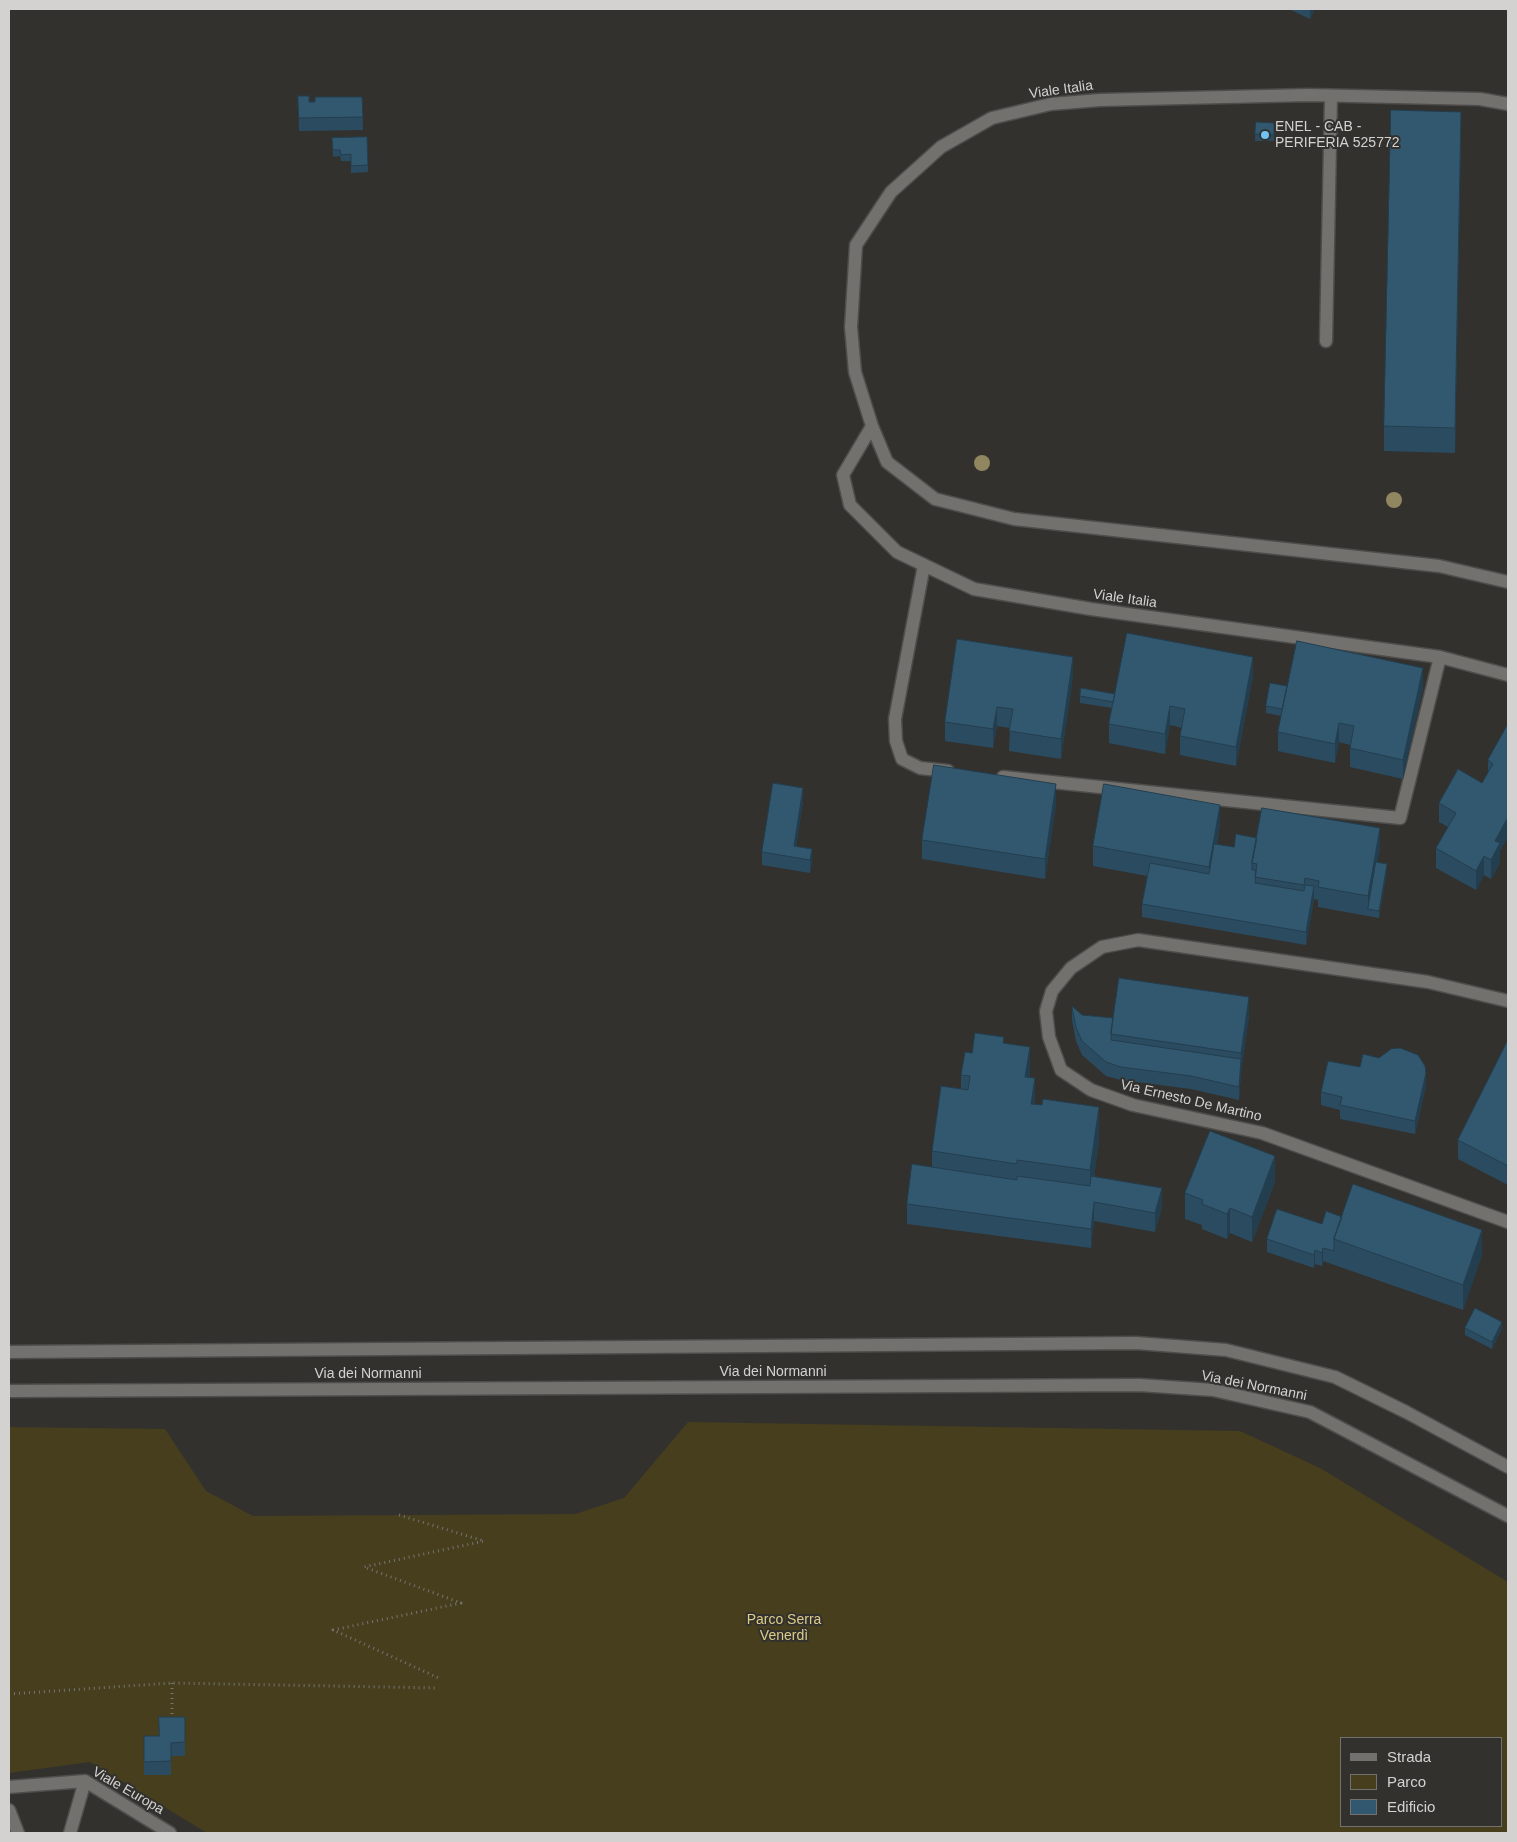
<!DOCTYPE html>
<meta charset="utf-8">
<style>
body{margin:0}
#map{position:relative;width:1517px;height:1842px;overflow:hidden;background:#32312e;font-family:Helvetica,sans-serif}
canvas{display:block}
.frame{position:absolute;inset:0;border:10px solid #d3d2d1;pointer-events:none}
.legend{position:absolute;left:1340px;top:1737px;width:162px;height:90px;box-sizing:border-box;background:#32312e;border:1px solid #72716f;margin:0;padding:6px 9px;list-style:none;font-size:15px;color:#d3d2d1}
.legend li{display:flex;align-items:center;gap:10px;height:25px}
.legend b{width:25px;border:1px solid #72716f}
</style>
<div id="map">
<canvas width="1517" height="1842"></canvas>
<div class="frame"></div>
<ul class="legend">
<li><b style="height:6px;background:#72716e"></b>Strada</li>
<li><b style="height:14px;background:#463e1d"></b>Parco</li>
<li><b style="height:14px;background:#325870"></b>Edificio</li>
</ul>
</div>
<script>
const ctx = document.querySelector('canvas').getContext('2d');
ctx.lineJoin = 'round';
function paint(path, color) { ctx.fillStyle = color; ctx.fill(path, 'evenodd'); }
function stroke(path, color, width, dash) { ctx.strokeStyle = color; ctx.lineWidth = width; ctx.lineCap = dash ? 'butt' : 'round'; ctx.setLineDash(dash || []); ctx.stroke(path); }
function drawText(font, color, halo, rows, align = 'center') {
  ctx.font = font + ' Helvetica,sans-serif'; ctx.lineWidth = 4; ctx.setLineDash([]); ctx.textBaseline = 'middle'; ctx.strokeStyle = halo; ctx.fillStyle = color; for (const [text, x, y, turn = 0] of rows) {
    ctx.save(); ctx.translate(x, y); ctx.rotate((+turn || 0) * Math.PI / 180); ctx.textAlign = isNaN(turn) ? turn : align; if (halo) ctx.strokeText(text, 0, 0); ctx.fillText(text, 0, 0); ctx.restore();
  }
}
const green = new Path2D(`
 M688 1422 1240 1431 1320 1468 1508 1582V1833H207L90 1762 9 1773V1427L165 1429 206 1491 253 1516 575 1514 624 1498ZM1341 1738H1501V1826H1341Z`);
const path = new Path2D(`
 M399 1515 484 1541 364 1567 461 1603 333 1630 441 1679
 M172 1683V1720
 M9 1694 172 1683 438 1688`);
const minor = new Path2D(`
 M1508 104 1480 99 1309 95 1100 100 1051 104 992 118 941 147 891 192 856 245 851 327 855 372 872 426 887 462 935 499 1014 519 1439 566 1508 582
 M1326 341 1331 96
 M872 426 843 475 850 505 897 552 974 589 1091 609 1440 657 1508 675
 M924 565 895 719 896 741 902 759 920 768 948 771
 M1003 777 1400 818 1440 657
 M1508 1001 1428 982 1138 940 1102 947 1071 968 1052 991 1046 1011 1049 1037 1061 1070 1091 1090 1133 1105 1262 1133 1508 1222
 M9 1352 1136 1343 1226 1350 1335 1377 1406 1412 1508 1467
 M9 1391 1139 1385 1213 1390 1310 1412 1508 1516
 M9 1787 85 1781 170 1833
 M9 1810 18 1833
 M70 1833 85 1781`);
const trees = [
 [982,463],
 [1394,500]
];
const wall = new Path2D(`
 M1289 9H1315L1310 19Z
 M298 96 309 102 362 97 363 130 299 131Z
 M1256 122 1274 123V141H1255Z
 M367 137 368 172 351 173V161H341L340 156 333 157 332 138Z
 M1461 137 1455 453 1384 451V426Z
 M1073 676 1061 759 1009 751 1010 728 997 726 993 748 945 741V722Z
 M1253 676 1236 766 1180 755V736L1182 728 1170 725 1165 754 1109 743V724L1112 708 1080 703V696L1115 694Z
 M1287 686 1423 687 1403 779 1350 767V745L1339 742 1335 763 1278 751V732L1281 716 1266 713V706Z
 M1508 724V839L1507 838 1500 851V863L1491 879 1484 875 1476 890 1436 868V848L1448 827 1439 822V803L1482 783 1488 773V760Z
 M803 801 796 847 812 849V862L810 873 762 865V852Z
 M1056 804 1045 879 922 859V840Z
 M1220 824 1217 844 1234 847 1257 838 1380 848 1377 862 1387 870 1379 918 1318 907V900L1314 899 1306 945 1142 917V904L1147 876 1093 866V846Z
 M1072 1006 1082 1015 1113 1018 1249 1016 1241 1072 1239 1100 1191 1089 1121 1080 1106 1076 1082 1055 1076 1041 1072 1020Z
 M1508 1040V1185L1458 1159V1140Z
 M1004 1043 1030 1078 1035 1104 1099 1142 1094 1177 1162 1207 1155 1232 1094 1221 1091 1248 907 1224V1204L932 1167V1151L961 1089V1075L972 1053Z
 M1426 1086 1415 1134 1340 1119V1110L1321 1105V1092Z
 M1275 1182 1252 1242 1230 1233 1227 1239 1202 1229V1225L1185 1219V1193Z
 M1342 1217 1482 1255 1463 1310 1323 1261 1322 1266 1315 1264 1314 1268 1267 1252V1239L1322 1224Z
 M1465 1328H1502L1492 1349 1465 1335Z
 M185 1717V1756H171V1775H144V1736H159Z`);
const shadedWall = new Path2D(`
 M1310 9H1315L1310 19Z
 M1461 112V137L1455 453V428Z
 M1073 657V676L1061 759V739Z
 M1253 657V676L1236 766V747Z
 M1423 668V687L1403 779V760Z
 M1170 706V725L1165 754V734Z
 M997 707V726L993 748V729Z
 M1339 723V742L1335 763V744Z
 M1056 784V804L1045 879V859Z
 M803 788V801L794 859V846Z
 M1220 805V824L1209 887V867Z
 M1507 819V838L1500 851V863L1491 879V860L1495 841Z
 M1380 828V848L1369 909H1368V916V896Z
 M812 849V862L810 873V860Z
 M1484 856V875L1476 890V871Z
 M1387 864V870L1379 918V911Z
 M1314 886V899L1306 945V932Z
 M1249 997V1016L1241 1072 1239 1100V1087L1241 1053Z
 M1030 1047V1082L1025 1077Z
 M1426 1073V1086L1415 1134V1121Z
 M1035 1078V1114L1031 1104Z
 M1099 1107V1142L1090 1206V1170Z
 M1275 1156V1182L1252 1242V1217Z
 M1162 1188V1207L1155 1232V1213Z
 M1094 1202V1221L1091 1248V1229Z
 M1230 1208V1233L1227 1239V1214Z
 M1482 1230V1255L1463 1310V1285Z
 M1323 1248V1261L1322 1266V1253Z
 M1315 1250V1264L1314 1268V1255Z
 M1502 1322V1328L1492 1349V1342Z`);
const building = new Path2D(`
 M298 96H309V102H315V97H362L363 117 299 118Z
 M1391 110 1461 112 1455 428 1384 426Z
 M1256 122 1274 123V135L1255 134Z
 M367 137 368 165 351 166V154L341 155 340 150H333L332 138Z
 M1127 633 1253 657 1236 747 1180 736 1185 709 1170 706 1165 734 1109 724Z
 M957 639 1073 657 1061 739 1009 731 1013 709 997 707 993 729 945 722Z
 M1297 641 1423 668 1403 760 1350 748 1354 726 1339 723 1335 744 1278 732Z
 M1270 683 1287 686 1282 709 1266 706Z
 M1081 688 1115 694 1113 702 1080 696Z
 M1508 724V819H1507L1495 841 1500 843 1491 860 1484 856 1476 871 1436 848 1456 813 1439 803 1458 769 1482 783 1493 764 1488 760Z
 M934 765 1056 784 1045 859 922 840Z
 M773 783 803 788 794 846 812 849 810 860 762 852Z
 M1104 784 1220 805 1209 867 1093 846Z
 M1262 808 1380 828 1368 896 1318 887 1319 881 1305 878 1304 885 1255 877 1257 864 1252 863Z
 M1236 834 1257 838 1252 863V870H1256L1255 883 1304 891 1305 885 1314 886 1306 932 1142 904 1150 863 1209 874 1214 844 1234 847Z
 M1376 862 1387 864 1379 911 1368 909Z
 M1119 978 1249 997 1241 1053 1111 1034Z
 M1072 1006 1082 1015 1113 1018 1111 1034H1112L1111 1040 1241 1059 1239 1087 1191 1076 1121 1067 1106 1062 1082 1041 1076 1027Z
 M975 1033 1004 1037 1003 1043 1030 1047 1025 1077 1035 1078 1031 1104 1042 1105 1043 1099 1099 1107 1090 1170 1017 1160V1164L932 1151 941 1086 968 1090 970 1076 961 1075 965 1052 972 1053Z
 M1508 1040V1166L1458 1140Z
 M1400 1048 1418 1055 1425 1066 1426 1073 1415 1121 1340 1105 1342 1097 1321 1092 1328 1061 1360 1067 1363 1054 1379 1058 1391 1049Z
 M1210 1131 1275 1156 1252 1217 1230 1208 1227 1214 1202 1204 1203 1200 1185 1193Z
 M912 1164 1017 1180V1176L1090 1186 1091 1176 1162 1188 1155 1213 1094 1202 1091 1229 907 1204Z
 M1353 1184 1482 1230 1463 1285 1334 1239Z
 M1277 1209 1322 1224 1326 1211 1342 1217 1334 1239V1251L1323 1248 1322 1253 1315 1250 1314 1255 1267 1239Z
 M1475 1308 1502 1322 1492 1342 1465 1328Z
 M159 1717H185V1742L171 1743V1761L144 1762V1736H159Z`);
const markers = [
 [1265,135,5,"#71c1f5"]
];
const streetNames = [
 ["Viale Italia",1061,90,-8],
 ["Viale Italia",1125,599,8],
 ["Via Ernesto De Martino",1191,1101,13],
 ["Via dei Normanni",773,1372],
 ["Via dei Normanni",368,1374],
 ["Via dei Normanni",1254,1386,11],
 ["Viale Europa",128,1791,30]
];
const poiNames = [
 ["ENEL - CAB -",1275,127],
 ["PERIFERIA 525772",1275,143]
];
const parkNames = [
 ["Parco Serra",784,1620],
 ["Venerdì",784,1636]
];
paint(green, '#463e1d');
stroke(minor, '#4e4d4b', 15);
stroke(path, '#757472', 3, [1, 4]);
stroke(minor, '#72716e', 12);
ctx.fillStyle = '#908660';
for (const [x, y] of trees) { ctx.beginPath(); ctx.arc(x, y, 8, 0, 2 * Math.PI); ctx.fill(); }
paint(wall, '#2b4c60');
paint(shadedWall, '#233e4e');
paint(building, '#325870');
stroke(building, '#233e4e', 1);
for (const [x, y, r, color] of markers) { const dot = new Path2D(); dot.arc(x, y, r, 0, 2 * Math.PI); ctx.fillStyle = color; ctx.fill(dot); stroke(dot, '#32312e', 2); }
drawText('14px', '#d3d2d1', '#32312e', streetNames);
drawText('14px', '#d3d2d1', '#32312e', poiNames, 'left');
drawText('14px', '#dc8', '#32312e', parkNames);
</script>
